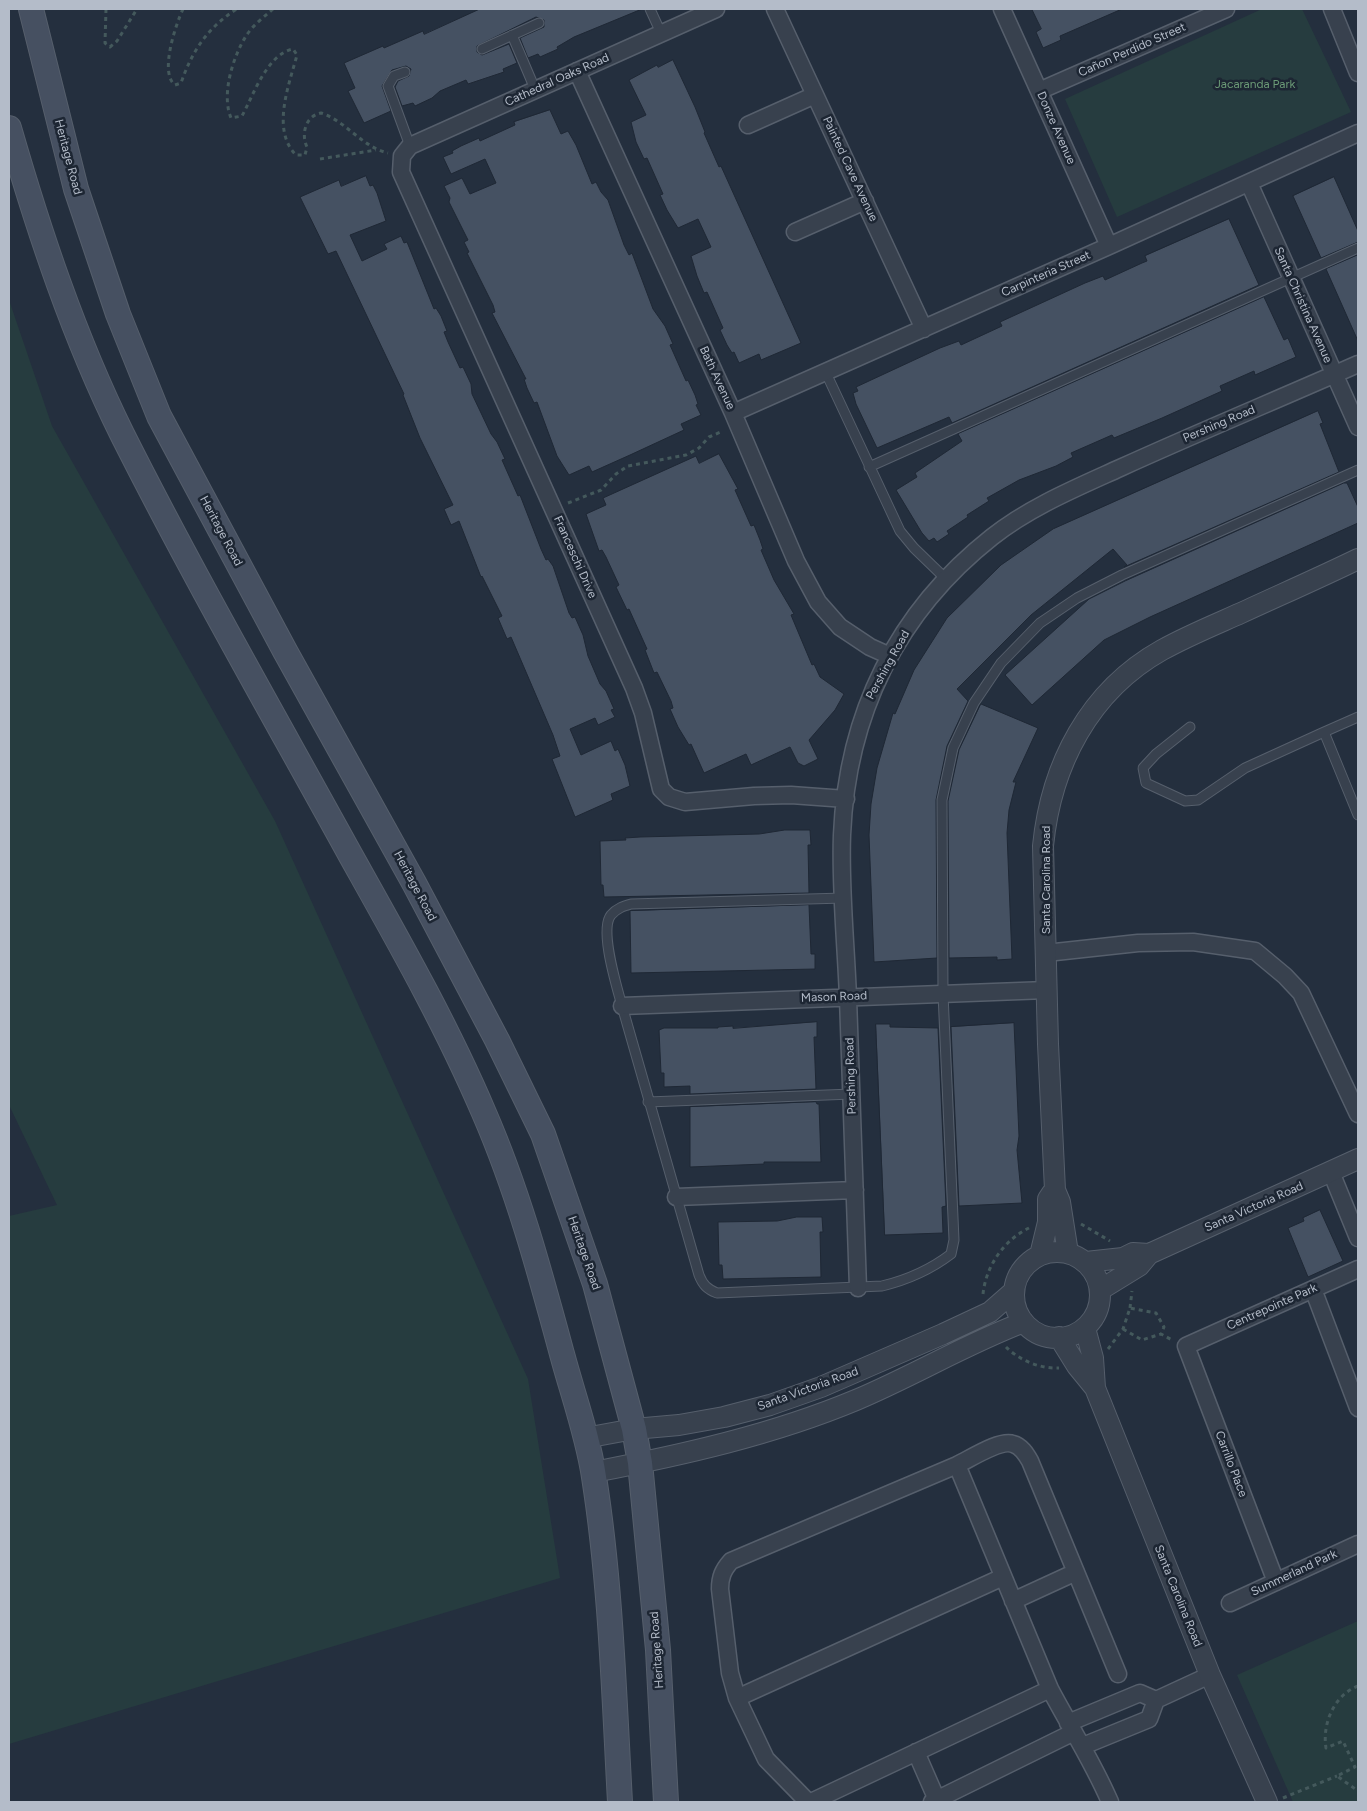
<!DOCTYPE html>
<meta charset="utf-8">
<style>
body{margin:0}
#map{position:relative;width:1367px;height:1811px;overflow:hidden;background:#242f3e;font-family:Figtree,sans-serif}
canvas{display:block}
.frame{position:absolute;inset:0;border:10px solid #b4bcc9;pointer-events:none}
</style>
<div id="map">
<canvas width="1367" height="1811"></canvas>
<div class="frame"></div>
</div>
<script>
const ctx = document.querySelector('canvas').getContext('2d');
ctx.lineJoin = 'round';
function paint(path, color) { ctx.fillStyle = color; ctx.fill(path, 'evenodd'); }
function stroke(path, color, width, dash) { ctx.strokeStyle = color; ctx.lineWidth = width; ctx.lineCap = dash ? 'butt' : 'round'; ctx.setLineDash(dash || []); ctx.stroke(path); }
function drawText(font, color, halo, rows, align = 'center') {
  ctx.font = font + ' Figtree,sans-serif'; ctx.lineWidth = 5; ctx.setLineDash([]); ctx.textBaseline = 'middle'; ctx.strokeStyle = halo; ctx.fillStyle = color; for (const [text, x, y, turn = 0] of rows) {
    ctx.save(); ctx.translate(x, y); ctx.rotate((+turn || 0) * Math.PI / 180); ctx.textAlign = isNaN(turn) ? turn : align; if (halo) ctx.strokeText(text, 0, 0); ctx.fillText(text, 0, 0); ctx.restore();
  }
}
const green = new Path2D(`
 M1262 9H1302L1351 112 1117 217 1065 99Z
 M9 300 52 426 275 821 528 1379 560 1578 9 1744V1216L57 1205 9 1105Z
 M1358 1621V1802H1293L1237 1675Z`);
const building = new Path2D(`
 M480 9H642L574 37 557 47 558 49 540 57 538 54 528 58 520 38 544 27V20L536 17 477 46V52L482 55 509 44 517 63 503 69 504 72 468 84 466 80 440 91 432 98 415 106 413 103 402 106 395 87 398 81 409 76 411 69 406 66 392 70 382 86 391 111 364 123 348 91 355 88 344 63 383 46 384 48 423 31 424 34Z
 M1032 9H1122L1060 36 1061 40 1043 48 1036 32 1041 29Z
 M673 60 695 107 705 132 704 133 719 167 721 166 801 343 761 360 759 354 739 363 734 352 732 353 727 345 720 330 723 328 707 292 704 293 697 276 691 256 711 247 698 219 678 228 667 210 660 195 663 194 647 158 644 159 636 142 631 122 646 115 629 80 657 65 658 67Z
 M550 110 561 134 568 131 576 145 592 184 596 182 601 192 608 200 624 245 629 255 632 253 653 309 665 326 673 344 670 345 686 381 688 380 695 395 698 404 696 405 701 415 681 424 684 430 630 455 592 472 589 466 569 475 557 456 537 402 534 403 527 388 524 379H526L492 313 495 312 493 305 467 253 469 252 464 242 468 240 449 202 450 198 444 186 462 178 470 194 496 183 485 159 451 174 443 157 453 153 452 151 461 146 479 138 480 141 515 125 514 122Z
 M366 176 370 186 373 185 377 193 386 221 350 235 362 261 387 249 384 244 401 236 404 243 407 242 434 309 436 308 441 316 447 331 444 332 448 342 460 368 463 367 471 384 472 394 491 434 497 442 505 459 502 460 518 496 520 495 541 549 546 560 548 559 553 566 569 613 572 618 575 617 583 635 588 656 600 684 606 691 614 709 611 710 615 717 598 725 595 718 570 729 581 755 611 741 615 751 618 749 625 765 630 786 611 794 613 800 575 817 552 759 560 756 553 735 511 637 507 639 498 618 502 616 482 576 481 577 459 521 451 525 444 509 453 505 420 438 403 395 404 394 336 251 328 254 300 197 339 180 341 186Z
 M1334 177 1358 231V242L1321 258 1293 196Z
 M1229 219 1259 285 952 423 949 417 877 448 856 404 853 393 858 391 856 387 940 348 959 341 961 345 1002 326 1000 322 1085 283 1103 276 1105 280 1142 263 1147 261 1145 256Z
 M1358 255V341L1326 269Z
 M1264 297 1284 340 1288 338 1296 357 1255 375 1254 371 1220 386 1222 391 1162 418 1114 438 1112 435 1071 453 1073 457 1056 466 1019 480 987 498 989 501 967 515 968 517 947 531 949 534 937 542 934 538 929 541 922 533 896 490 917 477 915 473 962 441 958 434Z
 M1318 411 1323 423 1320 424 1339 472 1124 567 1127 565 1113 549 1031 615 957 689 968 701 947 746 936 800 937 958 874 962 869 835 871 804 877 768 893 713 895 714 914 670 947 618 1001 565 1053 529Z
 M719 454 738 489 735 490 751 526 754 525 760 540 763 549 761 550 774 580 794 614 791 615 812 665 814 664 820 677 844 694 835 710 809 740 818 759 804 766 798 763 790 747 751 765 746 754 704 773 691 744 689 745 678 727 670 709 673 708 671 701 657 672 654 673 645 650 647 649 629 609 627 610 616 587 619 585 606 557 602 550 599 551 586 514 606 505 603 498 696 456 699 463Z
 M1344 483H1347L1358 507V523L1150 617 1104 640 1032 705 1005 675 1089 599 1125 581Z
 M981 704 1038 728 1013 782H1016L1009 810 1007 833 1012 959 997 960V957L949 958 948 801 959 750Z
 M785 830H810L811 845H808L809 893 604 897 603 885H601L600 841 626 840 625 838 640 837 759 834Z
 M809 905 811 954H815V969L631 973 630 911Z
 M817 1022V1037H814L816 1089 690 1094V1086L664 1087V1073H661L659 1030 664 1028H718V1027L733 1026V1028Z
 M1014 1023 1019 1136 1017 1150 1022 1203 959 1206 951 1027Z
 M876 1024H890V1027L938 1028 946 1206 942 1207 943 1233 885 1235Z
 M816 1102 817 1104H819L821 1162H764V1164L690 1167V1107Z
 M1320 1210 1343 1261 1308 1277 1288 1228 1304 1221 1303 1218Z
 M797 1217H822L823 1232H820L821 1277 723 1279 722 1265H719L718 1222 777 1221Z`);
const path = new Path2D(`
 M106 9 105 43 110 47 117 41 137 9
 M183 9C176 24 159 73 175 85L181 83C192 51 208 27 237 9
 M273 9C264 17 253 25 246 36 233 57 221 94 231 118L242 116C253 96 267 54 293 49L297 55C289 85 271 130 296 155H305L307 147C301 135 305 116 321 113 346 121 362 147 388 153
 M320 159 376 150
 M568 503 601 490 616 474 628 466 686 455 699 448 709 437 723 431
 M1081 1224 1110 1241
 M983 1294C986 1266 1004 1240 1029 1228
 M1130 1308 1132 1291
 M1123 1329 1142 1340 1161 1334
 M1006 1347C1019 1360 1040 1369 1059 1368
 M1108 1349 1123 1329 1130 1308 1156 1313 1164 1327 1161 1334 1172 1340
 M1358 1686C1334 1695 1322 1724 1326 1748L1343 1741 1355 1767 1337 1776 1358 1791
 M1283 1798 1337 1776`);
const service = new Path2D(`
 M650 9 661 33
 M512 35 535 89
 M482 49 539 23
 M405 72 394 76 388 86 410 146
 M826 373 900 531 914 548 946 579
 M869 467 1358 248
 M1358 717 1324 732 1358 815
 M1190 727 1156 754 1143 768 1146 783 1185 801 1198 800 1245 768 1324 732
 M844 898 631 904C624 906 617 908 611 915 599 930 617 987 622 1006L699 1275C703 1285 707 1289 717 1293L882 1286C907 1280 930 1270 951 1254L954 1240 943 994 942 800 953 748 974 703 1001 663 1040 623 1077 598 1122 575 1358 470
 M648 1102 852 1094`);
const minor = new Path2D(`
 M716 9 410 146 402 156 401 172 634 688 643 713 661 789 669 797 685 802 754 796 791 795 846 799
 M775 9 924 329
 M1002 9 1109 246
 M1332 9 1358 73
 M577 71 733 413 796 561 818 602 840 627 870 647 890 656
 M1039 91 1226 9
 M748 125 815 95
 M1249 183 1358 427
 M795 232 865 201
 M733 413 1109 246 1358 133
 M1046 953 1138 943 1193 942 1255 951 1285 976 1301 993 1358 1114
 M622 1006 1047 990
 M1331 1172 1358 1238
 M676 1197 855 1190
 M858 1288C855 1192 852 1095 848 998 846 944 840 888 842 835 847 714 897 612 992 537 1030 507 1076 488 1120 468 1199 432 1279 399 1358 364
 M1313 1289 1358 1408
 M957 1465C970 1459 1000 1439 1013 1444 1021 1446 1026 1454 1030 1461L1118 1674
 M1276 1582 1186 1346 1358 1269
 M1013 1601 1076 1572
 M1230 1603 1358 1544
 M737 1698 1003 1577
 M1156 1700 1210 1675
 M1068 1723 1140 1693 1156 1700 1149 1719 1083 1746
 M916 1752 937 1800
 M808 1802 766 1759 737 1698 730 1673 720 1589C720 1577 723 1570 731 1561L957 1465 1050 1689C1070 1727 1093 1762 1110 1802
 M811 1802 1050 1689
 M932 1802 1074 1732`);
const tertiary = new Path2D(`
 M1014 1295a43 43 0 1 1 86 0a43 43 0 1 1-86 0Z
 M1068 1253 1060 1202 1055 1190 1048 1044 1043 846C1051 765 1089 691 1162 650 1187 636 1214 625 1241 613 1280 595 1319 578 1358 559
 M1040 1255 1048 1222V1199L1052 1193
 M1086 1262 1123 1258 1133 1253 1149 1254 1358 1159
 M1100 1290 1139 1266 1149 1254
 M1085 1328 1093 1358 1095 1388
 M1059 1337 1077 1366 1095 1388 1210 1675 1267 1802
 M585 1438 634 1429 679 1425 724 1417 770 1405 821 1387 943 1334 990 1312 1014 1291
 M594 1472C682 1455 772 1435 856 1400 913 1376 966 1344 1024 1322`);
const secondary = new Path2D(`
 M31 9 76 189 118 314 159 416 285 651 414 883 497 1040 543 1134 595 1284 634 1429 640 1463 658 1650 666 1802
 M9 128C39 232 74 337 122 434 194 577 274 716 351 856 398 940 446 1024 484 1113 518 1191 540 1273 562 1354 573 1395 588 1436 594 1477 611 1585 614 1694 620 1802`);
const streetNames = [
 ["Cañon Perdido Street",1132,50,-24],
 ["Cathedral Oaks Road",557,80,-24],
 ["Donze Avenue",1056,128,66],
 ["Heritage Road",68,157,75],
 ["Painted Cave Avenue",850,169,65],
 ["Carpinteria Street",1046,274,-24],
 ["Santa Christina Avenue",1303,305,66],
 ["Bath Avenue",717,378,65],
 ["Pershing Road",1219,424,-23],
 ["Heritage Road",221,531,62],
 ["Franceschi Drive",575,557,66],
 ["Pershing Road",888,665,-61],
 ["Santa Carolina Road",1046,880,-90],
 ["Heritage Road",415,886,62],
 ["Mason Road",834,997,-2],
 ["Pershing Road",851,1076,-92],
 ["Santa Victoria Road",1254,1207,-24],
 ["Heritage Road",584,1253,71],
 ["Centrepointe Park",1272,1307,-24],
 ["Santa Victoria Road",808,1389,-20],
 ["Carrillo Place",1231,1464,69],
 ["Summerland Park",1294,1573,-25],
 ["Santa Carolina Road",1178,1596,68],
 ["Heritage Road",657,1650,-94]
];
const parkNames = [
 ["Jacaranda Park",1255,84]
];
paint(green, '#263c3f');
paint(building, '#455162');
stroke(building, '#1f2835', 1);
stroke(service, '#565f6c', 11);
stroke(minor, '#565f6c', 19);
stroke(tertiary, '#565f6c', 22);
stroke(secondary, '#565f6c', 26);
stroke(path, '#44595c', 3, [4, 4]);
stroke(service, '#38414e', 9);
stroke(minor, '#38414e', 16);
stroke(tertiary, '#38414e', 20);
stroke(secondary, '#465061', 24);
drawText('12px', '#b4bcc9', '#1d2633', streetNames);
drawText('12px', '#6b9a76', '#1d2633', parkNames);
</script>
